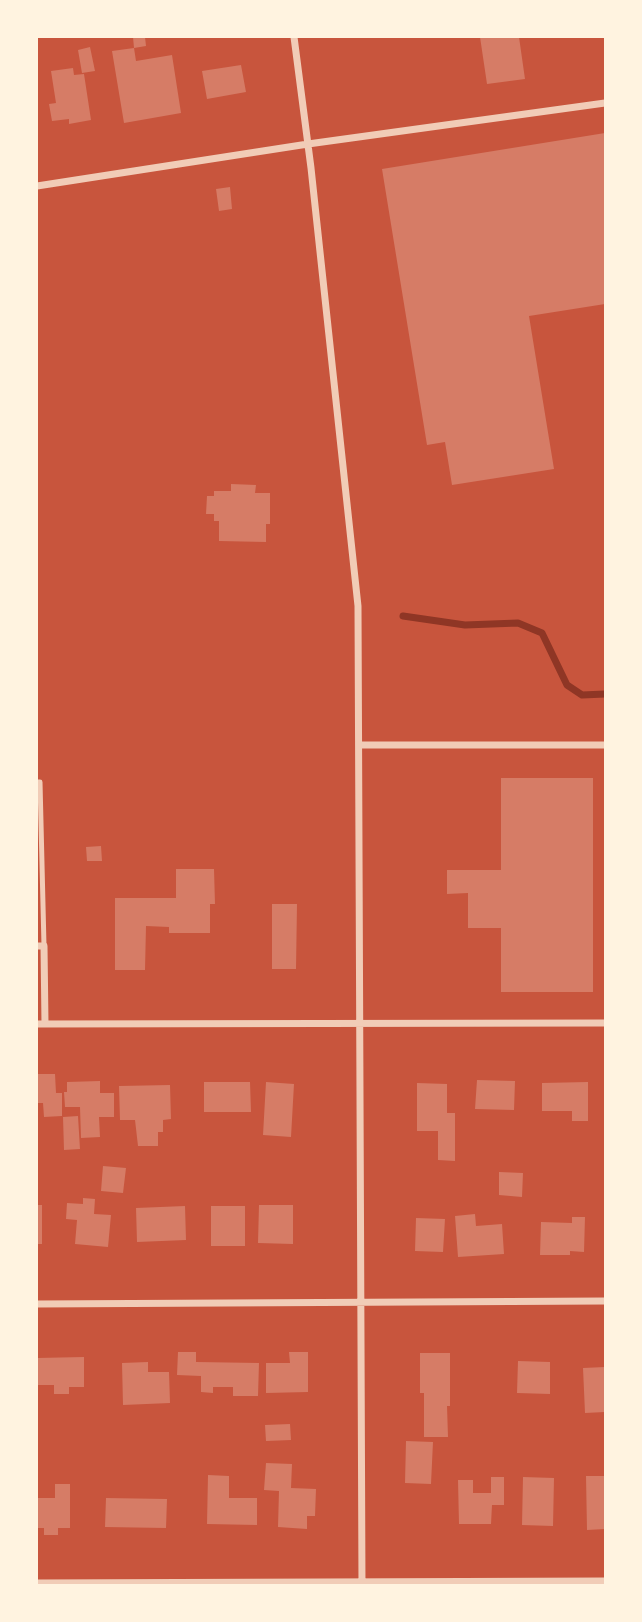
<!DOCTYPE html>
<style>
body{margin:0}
#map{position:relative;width:642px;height:1622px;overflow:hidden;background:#c8553d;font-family:Spectral,serif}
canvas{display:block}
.frame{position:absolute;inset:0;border:38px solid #fff3e0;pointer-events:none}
</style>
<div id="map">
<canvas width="642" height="1622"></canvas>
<div class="frame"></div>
</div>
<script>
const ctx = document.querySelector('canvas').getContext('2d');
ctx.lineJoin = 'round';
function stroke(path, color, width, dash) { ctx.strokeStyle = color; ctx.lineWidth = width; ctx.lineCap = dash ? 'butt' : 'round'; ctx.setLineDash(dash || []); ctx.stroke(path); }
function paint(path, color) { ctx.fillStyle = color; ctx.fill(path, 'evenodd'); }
const stream = new Path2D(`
 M403 616 465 625 518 623 542 633 567 685 582 695 605 694`);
const building = new Path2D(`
 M133 37H145L146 46 134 48Z
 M480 37H519L525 79 487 84Z
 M90 47 95 71 82 73 78 50Z
 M134 48 136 61 172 55 181 113 124 123 112 51Z
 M241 65 246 92 207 99 202 71Z
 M73 68 74 75 84 74 91 120 69 124V119L52 121 49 104 56 103 51 71Z
 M605 133V304L529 316 554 469 452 485 445 442 427 445 382 169Z
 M230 187 232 209 219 211 216 189Z
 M231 484 256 485 255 493H270V524H266V542L219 541V521H214V514H206L207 496H214V491H231Z
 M501 778H593V992H501V928H468V893L447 894V870H501Z
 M101 846 102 861H87L86 847Z
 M176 869H214L215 904H210V933H169V927L146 926 145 970H115V898H176Z
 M272 904H297L296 969H272Z
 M37 1074H55L56 1093H62V1116L44 1117 43 1103H37Z
 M477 1080 515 1081 514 1110 475 1109Z
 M100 1081V1093H114V1117H99L100 1137 81 1138 80 1107H65L64 1092H67V1082Z
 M204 1082H250L251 1112H204Z
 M266 1082 294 1084 291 1137 263 1135Z
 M588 1082V1121H572V1111H542V1083Z
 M417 1083 447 1084V1113H455V1161L438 1160V1131H417Z
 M170 1085 171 1119 163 1120V1132H158V1146H138L135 1120H120L119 1086Z
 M78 1116 80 1149 64 1150 63 1117Z
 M103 1166 126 1168 123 1193 101 1191Z
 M499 1172 523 1173 522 1197 499 1195Z
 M83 1198 95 1199 94 1214 111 1215 108 1247 75 1244 77 1220 66 1219 67 1203 83 1204Z
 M37 1205H42V1244H37Z
 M259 1205H293V1244L258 1243Z
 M185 1206 186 1240 137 1242 136 1208Z
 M211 1206H245V1246H211Z
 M475 1214 476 1226 502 1224 504 1254 458 1257 455 1216Z
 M572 1217H585L584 1252 570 1251V1255H540L541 1222 572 1223Z
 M416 1218 445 1219 443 1252 415 1251Z
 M178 1352H196V1362L259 1363 258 1396H233V1387H213V1393L201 1392V1376L177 1375Z
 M289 1352H308V1392L266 1393V1363H290Z
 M420 1353H450V1406H447L448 1437H424V1393H420Z
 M84 1357V1387H69V1394H54V1385H37V1358Z
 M518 1361 550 1362V1394L517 1393Z
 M148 1362V1372H169L170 1403 123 1405 122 1363Z
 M605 1367V1412L585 1413 583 1368Z
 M290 1424 291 1440 266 1441 265 1425Z
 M406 1441 433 1442 431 1484 405 1483Z
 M266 1463 292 1464 291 1488 316 1489 315 1516H307V1529L278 1527 279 1491 264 1490Z
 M208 1475 229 1476V1498H257V1525L207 1524Z
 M586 1476H605V1529L587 1530Z
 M491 1477H504V1505H492L491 1524H459L458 1480H473V1493H491Z
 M523 1477 554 1478 553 1526 522 1525Z
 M55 1484H70V1528H58V1535H44V1528H37V1498H55Z
 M106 1498 167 1499 166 1528 105 1527Z`);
const service = new Path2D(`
 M37 782H40L44 946`);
const minor = new Path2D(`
 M294 37 311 168 358 606 362 1585
 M37 186 308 144 605 103
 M359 745H605
 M37 946H44L45 1024
 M37 1024 605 1023
 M37 1304 605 1301
 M37 1583 605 1581`);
stroke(stream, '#8f3625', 7);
paint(building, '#d67c66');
stroke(service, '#f1ccb7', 5);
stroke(minor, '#f1ccb7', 7);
</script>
